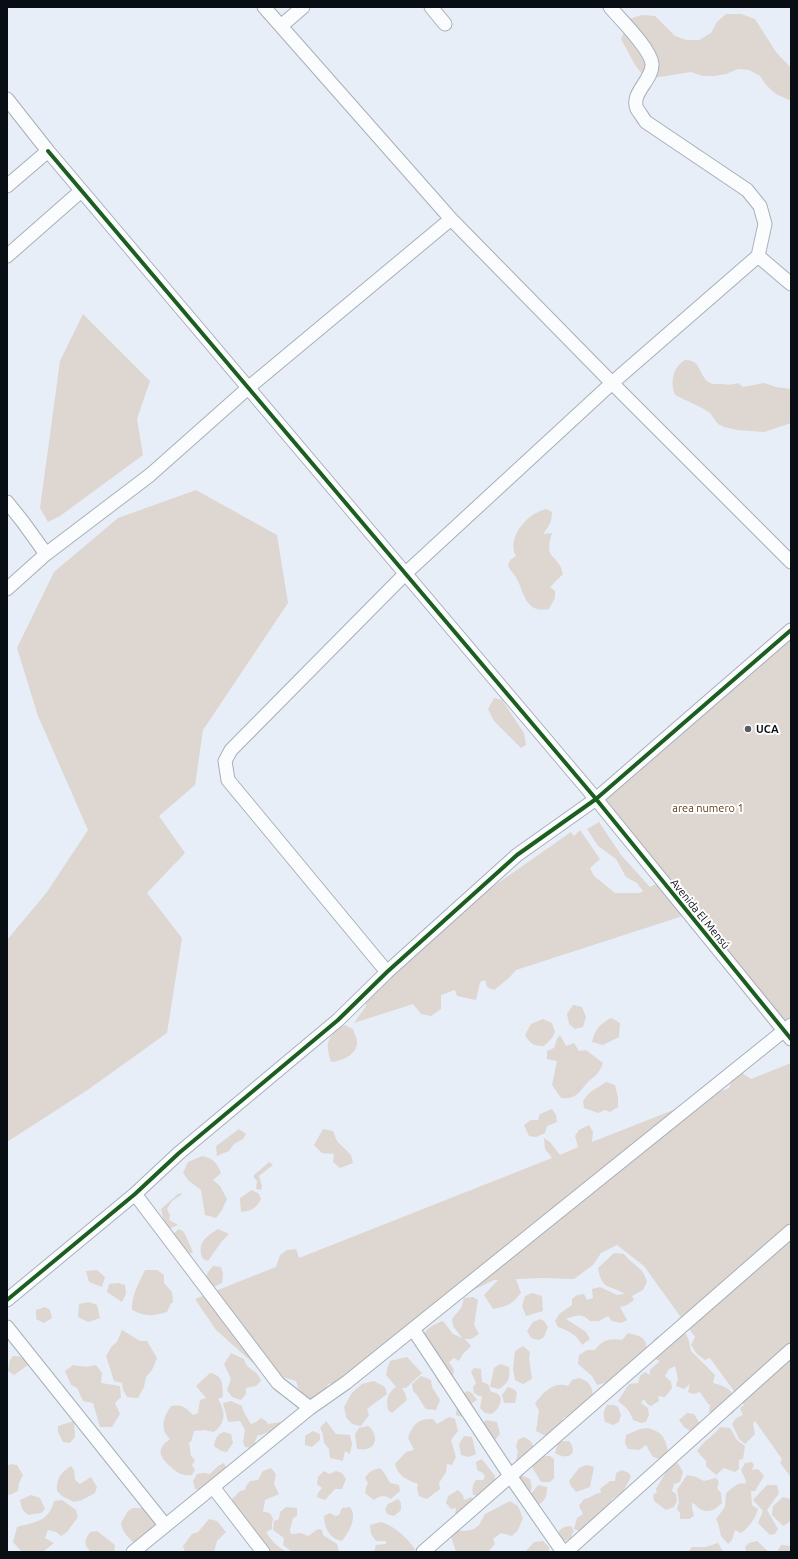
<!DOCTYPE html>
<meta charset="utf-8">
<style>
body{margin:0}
#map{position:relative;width:798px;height:1559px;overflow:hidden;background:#e7eef8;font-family:Ubuntu,sans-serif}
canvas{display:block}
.frame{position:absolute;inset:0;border:8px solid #090d14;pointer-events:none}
</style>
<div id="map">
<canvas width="798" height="1559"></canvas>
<div class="frame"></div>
</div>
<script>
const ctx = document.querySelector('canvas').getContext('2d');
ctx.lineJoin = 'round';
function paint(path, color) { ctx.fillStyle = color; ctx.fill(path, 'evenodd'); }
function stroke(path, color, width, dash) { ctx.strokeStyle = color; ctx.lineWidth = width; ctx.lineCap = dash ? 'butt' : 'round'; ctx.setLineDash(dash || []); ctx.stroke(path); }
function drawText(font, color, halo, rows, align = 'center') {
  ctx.font = font + ' Ubuntu,sans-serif'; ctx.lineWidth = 4; ctx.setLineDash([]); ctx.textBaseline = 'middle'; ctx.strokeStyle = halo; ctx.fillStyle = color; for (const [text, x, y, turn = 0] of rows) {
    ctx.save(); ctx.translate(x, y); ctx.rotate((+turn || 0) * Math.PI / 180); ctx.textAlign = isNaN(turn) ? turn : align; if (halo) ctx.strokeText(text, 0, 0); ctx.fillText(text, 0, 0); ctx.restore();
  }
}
const green = new Path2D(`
 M726 14H741L755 19 776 52 791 68V101L776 94 767 86 760 76 749 70 738 69 726 74 714 76H703L691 72 653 78 641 73 634 63 621 39 629 19 642 15 655 16 675 36 686 40H699L711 33 717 22Z
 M83 314 150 381 137 419 143 455 60 516 48 522 40 508 60 361Z
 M685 360C701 360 698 372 707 381 711 385 717 384 722 384 728 385 732 385 738 383L743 387 764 383 776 387 791 389V423L764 432 737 430 724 427 718 424 710 413 704 409 675 395C670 382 673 367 685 360Z
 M196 490 277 535 288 603 203 730 195 785 159 816 185 853 147 893 182 938 167 1033 89 1089 7 1142V940L47 892 88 830 38 716 17 648 54 572 118 518Z
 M546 509 552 512C552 522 549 526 543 534L552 533C543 562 558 552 563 574L550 587 555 591V598L549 609C527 613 525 597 518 581 516 575 511 572 508 566L510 560 516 556C506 537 528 513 546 509Z
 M791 621V1039L689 914 516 970 509 978 494 990 487 987 485 980 480 982 476 1000 457 996 455 990 441 995V1009L431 1016 421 1014 413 1004 354 1023 366 1006 364 1000 369 994 374 995 402 955 471 902 571 832 574 836 580 830 600 859 590 868 594 876 615 893H640L643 891 637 883 626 877 616 859 598 846 587 829 599 822 621 855 650 887 662 881 596 799Z
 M494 698 502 700 524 733 526 745 521 748 494 721 488 709Z
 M573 1005 582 1007 586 1017 583 1027 575 1029 569 1024 567 1014Z
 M611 1018 620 1023 619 1037 603 1045 592 1042C595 1029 600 1024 611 1018Z
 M543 1019 552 1023 555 1032 552 1038 544 1046C534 1046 530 1044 525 1035L531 1024Z
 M345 1025 353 1029C354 1033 357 1038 357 1042 357 1055 342 1061 331 1062 325 1042 327 1036 345 1025Z
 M560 1035 566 1046 574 1043 579 1051 586 1050 603 1063C598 1076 596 1074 587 1083 579 1092 576 1100 561 1098L552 1085 557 1061 547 1059V1051L554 1048 557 1039Z
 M791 1063V1477L780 1463 782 1459 755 1421 753 1424 755 1434 745 1444 739 1439 732 1424 736 1418 743 1415 740 1408 744 1405 710 1358 705 1360 697 1354 691 1345 695 1337 644 1266 617 1245 601 1253 593 1265 574 1279 543 1278 516 1279 521 1293C511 1305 508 1306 493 1309L484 1295 498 1280H494L469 1292 337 1383 328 1384 325 1394 315 1400 307 1399 298 1388 296 1381 262 1371 216 1330 195 1299 276 1267 280 1255 287 1250 296 1249 299 1258 552 1158 545 1149 544 1138 550 1142 560 1155 578 1147 575 1136 579 1130 589 1125 593 1132 592 1142 729 1088C731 1080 735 1076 742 1073L751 1079Z
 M606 1082 615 1085 618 1098V1107L610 1112 605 1110 598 1113 584 1108 583 1101 589 1093Z
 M552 1109 556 1115 557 1122 547 1126 545 1133 536 1137 529 1136 524 1125 531 1120H538L540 1114Z
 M239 1129 246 1134 243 1139 234 1144 229 1151 217 1156 216 1146Z
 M323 1129 333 1131 337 1141 351 1155 353 1163 340 1168 333 1162 334 1154 322 1153 314 1145Z
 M202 1156C213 1158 217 1163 221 1173L213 1180 220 1186 227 1199 222 1210 216 1218 205 1215 201 1190 189 1181 183 1173 188 1162Z
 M269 1162 273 1165 259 1176 262 1186 261 1190 256 1189 257 1181 253 1176Z
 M252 1190 259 1194 261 1199C256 1208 252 1211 241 1212L240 1198Z
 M182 1193 181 1195 172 1201 167 1209 170 1215 169 1220 178 1225 171 1228 168 1227 164 1222 161 1209 178 1194Z
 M179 1229 184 1232 193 1252 189 1254 180 1248 172 1235Z
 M218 1229 229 1234 222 1241 208 1261 203 1259C196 1243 206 1237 218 1229Z
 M614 1253 624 1254C634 1267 643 1266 647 1282L643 1290 632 1296 634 1300 627 1305 620 1307 627 1320 621 1323 612 1321 608 1316 599 1321H590C582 1313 576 1315 566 1319L586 1332 590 1339 582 1345C577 1335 569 1331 558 1327L555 1321 559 1314 572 1305V1299L577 1295 584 1294 587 1300 593 1298 592 1289 600 1287 617 1295 625 1294C609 1284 602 1291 598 1268Z
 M213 1266 221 1267 223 1274 222 1283 211 1288 205 1279 208 1272Z
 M97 1270 105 1277 102 1287 89 1282 86 1271Z
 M145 1270H157L164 1275V1283L172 1292 173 1303H171L167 1312C153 1316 145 1317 132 1310 131 1296 139 1283 145 1270Z
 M118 1283 125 1285 126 1294 122 1302 107 1292 109 1284Z
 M532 1293 542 1296 543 1311 526 1316 522 1306 525 1296Z
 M473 1297 478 1300 474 1325 479 1334 471 1339H464L467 1341 471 1346 463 1354 459 1361 454 1358 449 1362 454 1370 452 1379 443 1388 437 1380 434 1370 421 1355 417 1345C425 1331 427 1327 443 1321L453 1334 462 1338 453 1326 452 1319 461 1308 464 1298Z
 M89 1302 97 1305 100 1318 88 1322 78 1317 79 1304Z
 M45 1307 50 1310 52 1318 44 1323 36 1319V1310Z
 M540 1319 544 1321 548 1327 544 1337 539 1340 531 1338 527 1331 533 1322Z
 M122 1330 140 1341H147L157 1358 152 1370 146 1377 144 1387 138 1398 127 1397 123 1390 122 1383 114 1381 106 1356 112 1346 117 1342Z
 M628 1333C643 1337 647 1337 647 1354L615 1380 597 1385 592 1376 578 1364 579 1355 587 1350H595C602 1340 610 1338 622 1340Z
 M667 1334H686L689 1341 691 1351 715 1375 713 1383C717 1384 724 1386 728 1389 731 1391 733 1395 735 1399 741 1417 719 1423 709 1412L710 1405 708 1404 700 1392 693 1394 688 1392 690 1384 684 1389 676 1386 678 1379 675 1366 669 1369 665 1376 671 1382 672 1388 665 1397 658 1396 659 1401 651 1406 647 1404 644 1399 641 1403 648 1408 649 1415 646 1422 641 1423 633 1420C630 1411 626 1407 618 1401L629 1384 638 1383 640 1376 645 1372 650 1375V1370L660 1361 655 1359 650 1349C653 1338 656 1336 667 1334Z
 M523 1346 530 1352 529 1359 532 1379 523 1384 515 1380 513 1369 515 1351Z
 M231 1353 244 1359C247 1372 257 1368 261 1381L256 1386 246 1388V1394L241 1400 232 1397 227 1390 231 1379 224 1364Z
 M13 1356C20 1356 25 1357 28 1365L14 1375 8 1371 10 1360Z
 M407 1357 422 1373 406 1388H402L405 1393 407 1400 392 1413 388 1410C386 1400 387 1393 396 1387L386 1375 387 1369 390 1361Z
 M500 1364 509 1367C511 1377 508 1384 499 1389L490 1387 494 1368Z
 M73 1365 86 1367 96 1365 102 1373 101 1383 120 1386 121 1397 115 1403 120 1414 112 1427H100L93 1403 83 1401 77 1388 71 1385 65 1371Z
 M474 1368 481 1369 482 1382 488 1384 491 1392C506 1393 502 1407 492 1414L485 1413 480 1408 482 1396H479L474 1393 473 1387 476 1383 471 1372Z
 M210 1373C224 1376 222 1384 223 1397L218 1399C225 1411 227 1422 214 1432L204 1430 194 1431 191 1442H189L191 1456 195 1460 192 1465 195 1470 192 1475C182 1476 177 1473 170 1466 158 1456 157 1448 170 1439 159 1429 164 1416 171 1406 181 1404 186 1407 193 1415L198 1413 200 1400 206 1398 196 1386Z
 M421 1376 431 1380 432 1387 440 1400 436 1410 426 1409C421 1403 419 1396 413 1391L412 1384Z
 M579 1378C590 1382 592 1386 593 1397L576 1414 563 1418 562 1424 548 1437 536 1431 539 1411 535 1403C544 1393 552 1381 568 1386L572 1380Z
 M374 1381 385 1387 387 1394 367 1409 369 1415 361 1426 352 1424 346 1417 344 1407 352 1393 362 1384Z
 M508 1387 515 1390 517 1393 515 1403H504L502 1395Z
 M467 1391 472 1393 477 1400 472 1403V1409L466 1418 456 1415C457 1406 458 1396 467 1391Z
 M231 1401 242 1406C243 1412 248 1419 251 1424L256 1422 261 1418 266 1421 268 1424 280 1422 282 1428 274 1434 271 1431 261 1435H258L255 1441 256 1446 252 1448 245 1447 243 1442 245 1430 240 1421 228 1422 223 1403Z
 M607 1405H614L618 1407 621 1415 619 1422 613 1425 605 1422C603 1415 603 1411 607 1405Z
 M687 1413 694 1414 700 1424 690 1431 684 1427 679 1420Z
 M449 1417 455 1419 458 1431 451 1440 456 1457 452 1465 447 1464 446 1472 439 1483 440 1489 427 1499 419 1496 417 1488 418 1484C407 1480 398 1476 395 1464L406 1452 414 1450 408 1438C412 1425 418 1418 433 1419L437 1424Z
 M486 1420 497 1422 500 1434 488 1448 481 1425Z
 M74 1421 75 1437 70 1443 63 1442 58 1432V1426Z
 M326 1421 336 1434 350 1435 352 1444 350 1454 345 1451 343 1461 330 1458 329 1449 324 1443 323 1434 320 1428Z
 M368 1426C376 1431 379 1446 367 1449 364 1450 360 1449 357 1449L355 1434 359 1428Z
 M720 1427 730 1428 737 1440 745 1446 743 1459 739 1460V1469L735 1472 724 1468 716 1475 706 1466V1461L697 1451C705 1439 713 1437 720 1427Z
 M648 1428C663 1433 664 1436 668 1450L663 1460 653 1457 646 1445 639 1450 628 1449 625 1443 626 1435 640 1429Z
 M313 1431 320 1434V1440L312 1447 305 1445V1436Z
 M224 1432 231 1434 233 1443 227 1452 221 1451 214 1446C215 1439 217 1434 224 1432Z
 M464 1436 472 1437 476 1454 469 1457 461 1455 459 1444Z
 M523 1437C529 1439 533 1442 534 1449L522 1464 516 1461 518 1452 516 1446 518 1440Z
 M563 1441H569C579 1454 568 1461 555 1453L558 1443Z
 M541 1456H550L554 1459V1478L550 1482H541L532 1467 535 1461Z
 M482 1459 495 1476V1483L484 1496 473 1495C472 1489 472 1485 476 1480H483L485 1477 483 1473 477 1470 476 1462Z
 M752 1462 754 1465 752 1470 758 1469 761 1472 764 1476 755 1491H751L752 1505 758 1509C755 1519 749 1527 741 1533L735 1530 732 1540 728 1544 721 1536 718 1523 716 1519 725 1507 726 1493C732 1489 738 1481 745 1484L746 1481 741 1470 745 1463Z
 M224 1463 230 1476 203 1490 195 1489 193 1481 197 1474 204 1473 210 1474 218 1466Z
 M678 1463 683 1472 680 1482 674 1484 672 1491 676 1494 677 1501 674 1507 666 1510 654 1501 653 1495 657 1492 656 1489 670 1465Z
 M11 1464 17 1465 23 1475 19 1483 18 1491 10 1495H7V1466Z
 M586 1465 594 1467 590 1487 576 1492 571 1486 569 1481 579 1468Z
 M71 1466 74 1470 75 1480 80 1484 91 1477 97 1487 95 1493 82 1500 74 1502 62 1496 57 1491C56 1479 61 1472 71 1466Z
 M271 1468 276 1474 274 1484 279 1494 265 1500 263 1512C269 1512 271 1513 273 1519L272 1524V1529L266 1532C271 1540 278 1548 287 1552H267L246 1527 248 1522 239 1514 230 1501 240 1491 245 1490 246 1486 250 1481 258 1480 263 1471Z
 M380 1468 385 1474 390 1483 399 1485 400 1491 391 1499C384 1495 381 1495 374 1500L365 1493 366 1487 368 1483 365 1478C369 1471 373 1470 380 1468Z
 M622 1470 629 1473 631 1477 622 1493 612 1499 609 1506 583 1532 574 1529 577 1518 583 1514 579 1506 584 1499C591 1498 594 1493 601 1493L600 1489 610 1481H615L616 1473Z
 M324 1471 329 1474 336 1471 342 1473 346 1479 342 1489H335L325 1500 317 1497 318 1493 322 1488 317 1484 318 1477Z
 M521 1475 530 1479 532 1488 530 1492H525L518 1479Z
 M687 1475 696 1477 704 1481 716 1478 719 1482 717 1488 721 1493 722 1503C716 1509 709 1514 700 1509 697 1507 696 1504 692 1503V1508L694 1516 689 1519H680V1513L677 1509 679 1502 677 1490Z
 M538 1485 547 1487C547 1496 546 1500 538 1505L530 1495Z
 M767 1485H777L779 1493 767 1510 778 1529 775 1534 770 1535 758 1523 763 1511 753 1500Z
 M458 1490 463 1495 464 1500 471 1497 476 1500 459 1517 455 1513 456 1508 451 1509 446 1503 448 1496Z
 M31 1495 40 1498 45 1509 41 1513 28 1515 22 1509 20 1500Z
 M783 1497 790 1499 791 1500V1521L783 1526 772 1515 773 1506Z
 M398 1499 401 1503V1510L394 1516 387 1514 385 1509 388 1504Z
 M62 1500 76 1510 78 1517 67 1532 61 1536 56 1532 48 1530 45 1538 54 1543 43 1552H24L20 1550 13 1542 17 1527C36 1522 49 1521 54 1501Z
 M510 1501 518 1506 523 1518 518 1530 512 1536 501 1533 493 1539 495 1544 488 1552H456L451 1536 454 1530 465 1531 474 1529 479 1525 485 1514Z
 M286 1507 297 1508V1516L293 1518 290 1530 291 1534 301 1533 308 1536 318 1529 322 1530 323 1535 337 1544 339 1552H292L283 1545 284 1538 273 1530 274 1521 279 1519 280 1512Z
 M350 1507C358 1517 349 1532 342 1541 330 1539 324 1528 324 1516L330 1513 335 1516 339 1515 342 1508Z
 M133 1508H144L158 1523 155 1530 134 1543C128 1537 122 1532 121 1523L128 1511Z
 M209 1519 217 1521 226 1532 217 1541 214 1552H185L183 1546 192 1534 198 1532Z
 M381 1522C395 1526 406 1537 415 1549L413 1552H374L376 1545 386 1544V1541H376L371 1534 370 1525Z
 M571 1526 574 1531 572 1534 571 1538 563 1542 558 1539 559 1531 564 1527Z
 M97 1531 115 1545 114 1552H88L90 1551C83 1544 85 1540 90 1532Z
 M543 1541 549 1547V1552H525L534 1542Z
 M757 1541 769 1552H746L745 1547 749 1543Z
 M718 1543 723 1552H688L692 1547H706Z
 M781 1545 791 1546V1552H777Z`);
const minor = new Path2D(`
 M264 7 451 219 612 383 791 562
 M431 7 445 24
 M610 7C620 19 651 49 652 64 653 80 630 93 637 109 640 113 643 118 646 122L747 190 760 206 765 224 758 256 791 284
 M281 26 303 7
 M7 99 48 151 7 186
 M48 151 596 799 791 1039
 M7 256 81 191
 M7 502 23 522 46 554 7 589
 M46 554 150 475 248 388 451 219
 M387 972 228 780 225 761 231 750 407 572 612 383 758 256
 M135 1194 278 1383 310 1408
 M7 1300 135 1194 179 1153 338 1020 387 972 517 855 596 799 791 630
 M7 1327 165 1525
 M413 1329 511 1477 563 1552
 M213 1487 263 1552
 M133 1552 310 1408 347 1382 791 1025
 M423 1552 791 1231
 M566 1552 791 1350`);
const cycleway = new Path2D(`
 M48 151 596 799 791 1039
 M7 1300 135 1194 179 1153 338 1020 387 972 517 855 596 799 791 630`);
const markers = [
 [748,729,4,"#575c64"]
];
const poiNames = [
 ["UCA",756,729]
];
const parkNames = [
 ["area numero 1",708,808]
];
const streetNames = [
 ["Avenida El Mensú",700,914,51]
];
paint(green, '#ded6d0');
stroke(minor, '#a9afb7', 15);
stroke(minor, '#fbfcfe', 13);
stroke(cycleway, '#1b5e20', 4);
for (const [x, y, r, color] of markers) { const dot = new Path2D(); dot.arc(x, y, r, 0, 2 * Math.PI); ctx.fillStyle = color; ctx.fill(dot); stroke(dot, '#fff', 1.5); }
drawText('bold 11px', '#090d14', '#fff', poiNames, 'left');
drawText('11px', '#613c16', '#fff', parkNames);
drawText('11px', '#090d14', '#fff', streetNames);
</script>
